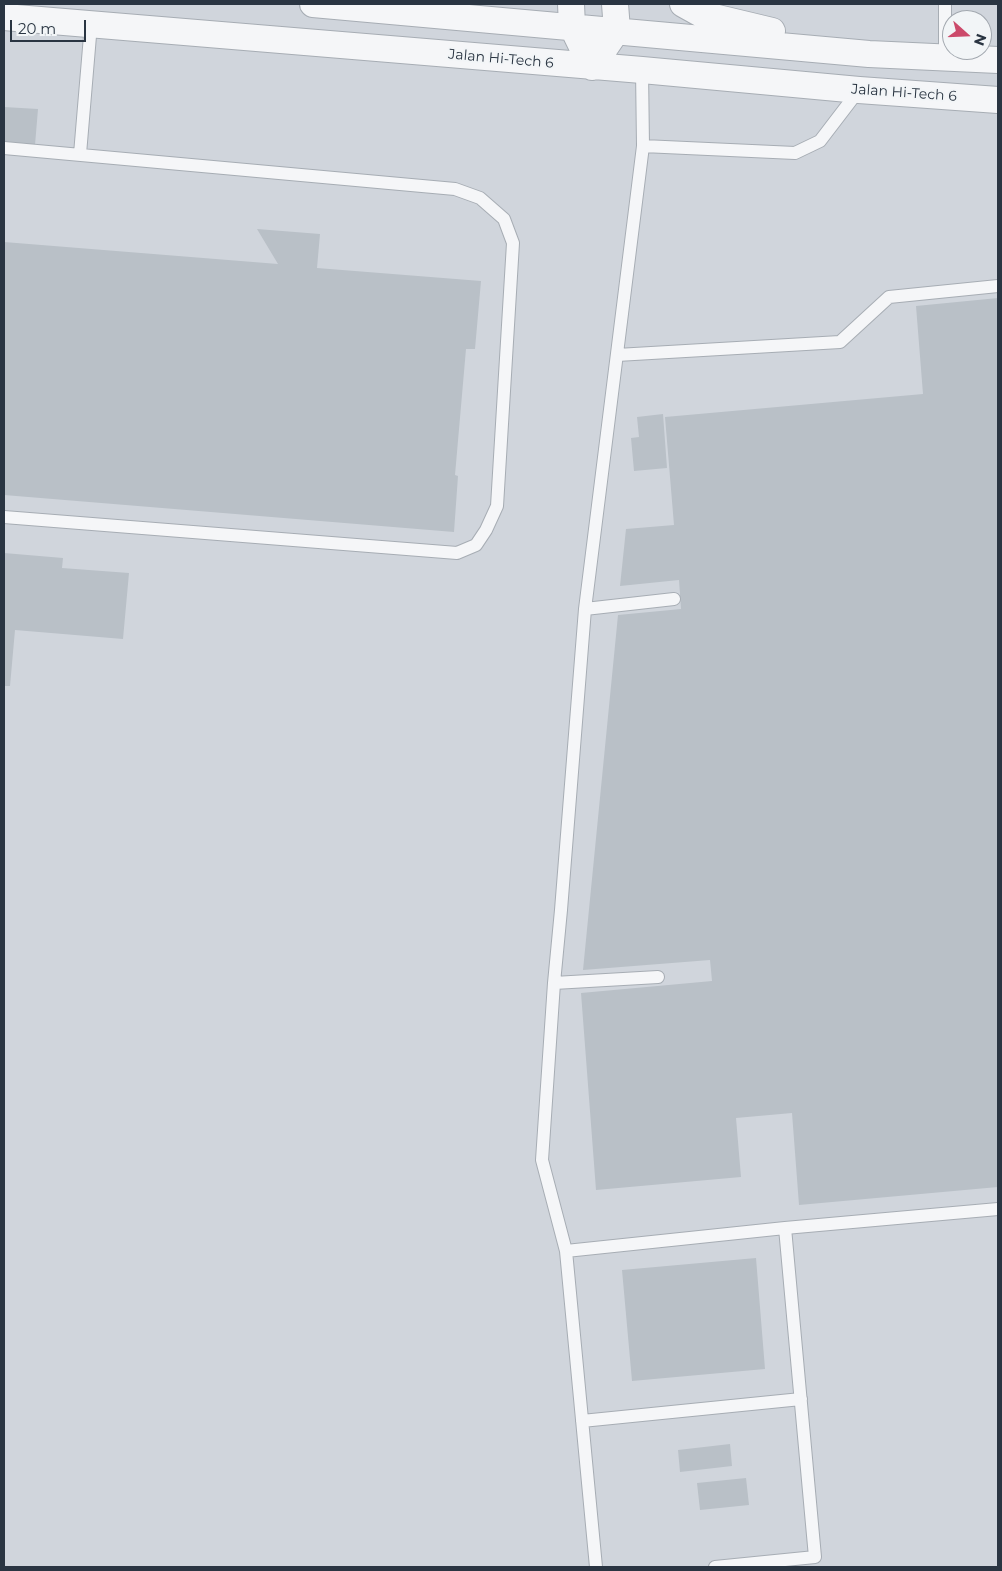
<!DOCTYPE html>
<style>
body{margin:0}
#map{position:relative;width:1002px;height:1571px;overflow:hidden;background:#e2e6ea;font-family:Montserrat,sans-serif}
canvas{display:block}
.frame{position:absolute;inset:0;border:5px solid #2a3542;pointer-events:none}
.north{position:absolute;left:942px;top:10px;width:50px;height:50px;box-sizing:border-box;background:#f2f5f7;border:1px solid #a2a8af;border-radius:50%;rotate:110deg;font-size:14px;font-weight:700;line-height:20px;text-align:center;color:#2a3542}
.north::after{content:'';display:block;margin:auto;width:18px;height:22px;background:#cc4a6b;clip-path:polygon(50% 0,100% 100%,50% 72%,0 100%)}
.scale{position:absolute;left:10px;top:20px;width:76px;height:22px;box-sizing:border-box;border:2px solid #2a3542;border-top:0;padding-left:6px;font-size:15px;line-height:18px;white-space:nowrap;color:#2a3542;-webkit-text-stroke:4px #f2f5f7;paint-order:stroke}
</style>
<div id="map">
<canvas width="1002" height="1571"></canvas>
<div class="frame"></div>
<div class="north">N</div>
<div class="scale">20 m</div>
</div>
<script>
const ctx = document.querySelector('canvas').getContext('2d');
ctx.lineJoin = 'round';
function paint(path, color) { ctx.fillStyle = color; ctx.fill(path, 'evenodd'); }
function stroke(path, color, width, dash) { ctx.strokeStyle = color; ctx.lineWidth = width; ctx.lineCap = dash ? 'butt' : 'round'; ctx.setLineDash(dash || []); ctx.stroke(path); }
function drawText(font, color, halo, rows, align = 'center') {
  ctx.font = font + ' Montserrat,sans-serif'; ctx.lineWidth = 4; ctx.setLineDash([]); ctx.textBaseline = 'middle'; ctx.strokeStyle = halo; ctx.fillStyle = color; for (const [text, x, y, turn = 0] of rows) {
    ctx.save(); ctx.translate(x, y); ctx.rotate((+turn || 0) * Math.PI / 180); ctx.textAlign = isNaN(turn) ? turn : align; if (halo) ctx.strokeText(text, 0, 0); ctx.fillText(text, 0, 0); ctx.restore();
  }
}
const built = new Path2D(`
 M4 4H998V1567H4ZM952 20H982V50H952Z`);
const building = new Path2D(`
 M4 107 38 109 35 145 4 143Z
 M257 229 320 234 317 268 481 281 475 349H466L455 475 458 476 454 532 4 495V242L278 264Z
 M998 298V1187L799 1205 792 1113 736 1118 741 1177 596 1190 581 993 712 981 710 960 583 970 618 615 681 609 679 580 620 586 626 529 674 525 665 417 923 394 916 306Z
 M663 414 667 468 634 471 631 438 639 437 637 417Z
 M4 553 63 558 62 568 129 573 123 639 15 630 10 686H4Z
 M756 1258 765 1369 632 1381 622 1270Z
 M730 1444 732 1466 680 1472 678 1450Z
 M746 1478 749 1505 700 1510 697 1483Z`);
const service = new Path2D(`
 M945 4V57
 M642 70 643 146 795 153 820 141 859 90
 M4 148 455 189 480 198 504 219 513 243 497 506 486 530 476 545 457 553 4 517
 M80 154 91 24
 M617 355 840 342 889 297 998 286
 M585 609 674 599
 M554 983 658 977
 M566 1251 785 1228 998 1209
 M582 1421 801 1399
 M596 1567 566 1251 542 1160 554 983 561 910 585 609 643 146
 M715 1567 815 1557 785 1228`);
const minor = new Path2D(`
 M313 4 869 54 998 60
 M571 4 572 26 592 67
 M683 4 701 14 772 31
 M4 17 642 70 859 90 998 100
 M592 67 617 30 615 4`);
const streetNames = [
 ["Jalan Hi-Tech 6",501,59,5],
 ["Jalan Hi-Tech 6",904,93,4]
];
paint(built, '#d0d5dc');
paint(building, '#b9c0c7');
stroke(service, '#a7adb4', 14);
stroke(minor, '#a7adb4', 28);
stroke(service, '#f5f6f8', 12);
stroke(minor, '#f5f6f8', 26);
drawText('14px', '#2a3542', '#f2f5f7', streetNames);
</script>
